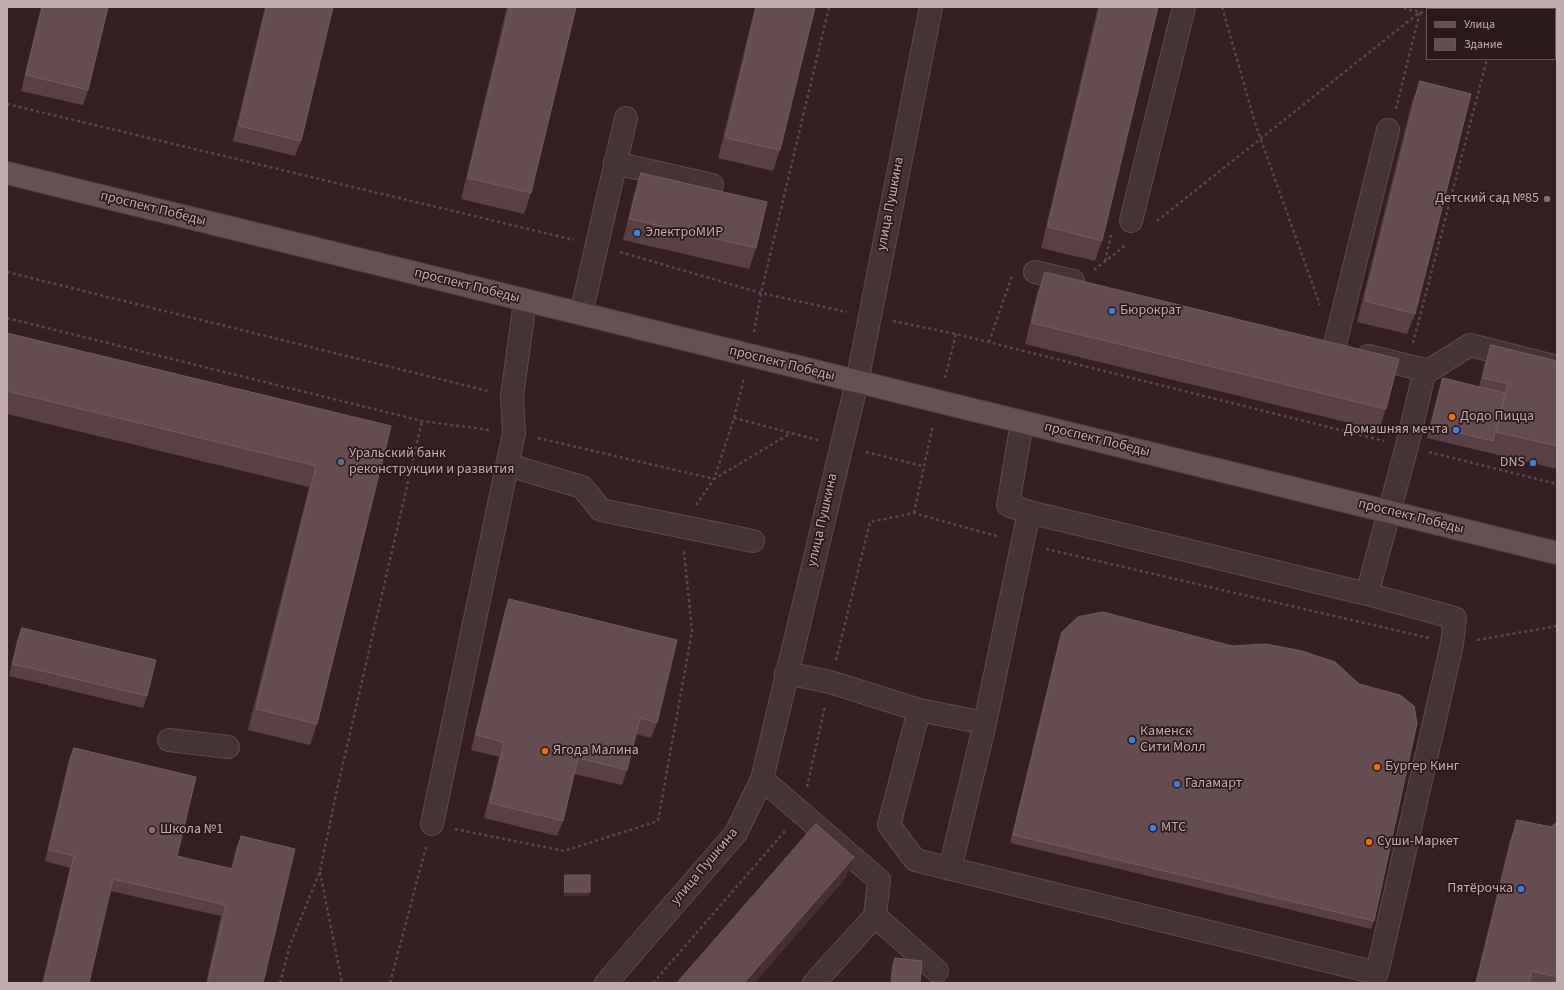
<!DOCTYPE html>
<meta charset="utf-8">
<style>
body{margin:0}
#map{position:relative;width:1564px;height:990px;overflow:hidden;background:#351f22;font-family:"Source Sans 3",sans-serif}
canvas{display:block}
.frame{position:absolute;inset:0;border:8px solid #c3acaf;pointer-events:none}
.legend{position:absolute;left:1426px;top:8px;width:130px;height:52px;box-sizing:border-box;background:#2a181b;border:1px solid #675356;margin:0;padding:5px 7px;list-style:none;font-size:12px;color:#c3acaf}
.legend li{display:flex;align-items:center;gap:8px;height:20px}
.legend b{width:20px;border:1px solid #675356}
</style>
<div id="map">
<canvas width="1564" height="990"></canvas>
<div class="frame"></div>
<ul class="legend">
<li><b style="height:5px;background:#665053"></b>Улица</li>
<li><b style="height:11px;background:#654c50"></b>Здание</li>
</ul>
</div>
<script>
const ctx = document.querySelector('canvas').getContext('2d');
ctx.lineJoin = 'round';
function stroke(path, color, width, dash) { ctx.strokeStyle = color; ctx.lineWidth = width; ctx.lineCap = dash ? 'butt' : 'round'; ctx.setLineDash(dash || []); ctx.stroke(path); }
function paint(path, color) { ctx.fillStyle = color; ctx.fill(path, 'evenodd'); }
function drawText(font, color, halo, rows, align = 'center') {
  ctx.font = font + ' "Source Sans 3",sans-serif'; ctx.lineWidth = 3.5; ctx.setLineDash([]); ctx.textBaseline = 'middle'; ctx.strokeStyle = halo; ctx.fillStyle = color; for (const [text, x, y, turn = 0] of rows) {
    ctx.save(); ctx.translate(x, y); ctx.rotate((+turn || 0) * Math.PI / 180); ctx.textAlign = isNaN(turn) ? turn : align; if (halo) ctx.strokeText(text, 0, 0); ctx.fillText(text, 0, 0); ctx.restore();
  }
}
const path = new Path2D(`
 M1222 7 1256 126 1320 305
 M1499 9 1500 7
 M7 104 574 240
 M1396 109 1420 12 1399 7
 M1157 221 1420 12 1427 14
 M620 252 761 293 847 312
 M1105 261 1111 235
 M1094 270 1126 245
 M7 272 488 391
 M7 318 422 421 489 430
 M893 321 956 334 1384 441
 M754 332 761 293 829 7
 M989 342 1012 276
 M1413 343 1487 59
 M945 378 956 334
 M734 418 818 440
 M538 438 714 479 791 433
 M866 452 923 466
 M1429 452 1557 484
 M696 505 714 479 734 418 744 378
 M914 513 933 425
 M1046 549 1429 638
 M1477 640 1557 626
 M836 660 870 522 914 513 1000 537
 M807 787 825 706
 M455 829 564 851 658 821 692 631 684 551
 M320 872 342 983
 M280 983 290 945 320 871 336 794 422 421
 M390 983 426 847
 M653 983 785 831`);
const minor = new Path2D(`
 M615 163 712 185
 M1131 221 1184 7
 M1035 272 1073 281
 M581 314 626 118
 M1334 348 1388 130
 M1425 373 1470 345 1557 367
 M508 465 582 487 601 510 753 541
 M1367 594 1407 446 1425 370 1368 356
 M786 673 830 682 919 710
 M985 723 919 710 889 825 915 860 1377 973 1452 644 1455 618 1367 594 1029 512 1008 505 1022 422
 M169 740 228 747
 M762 779 879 880 875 916 814 983
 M432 824 514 433 512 396 525 301
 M950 869 985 723 1029 512
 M875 916 937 971
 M606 983 736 833 762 779 857 382 931 7`);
const major = new Path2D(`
 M7 173 1557 553`);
const wall = new Path2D(`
 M41 7H108L88 90 83 105 21 91Z
 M265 7H333L301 141 295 156 233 141Z
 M507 7H576L531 193 524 214 461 199Z
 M755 7H815L780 150 773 171 718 158Z
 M1098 7H1158L1102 241 1095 261 1041 248Z
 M1533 7H1557V13L1555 12V9H1542Z
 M1420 81 1415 314 1407 334 1357 322 1412 102Z
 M641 173 756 248 749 269 623 240 634 194Z
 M1045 272 1386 409 1379 430 1025 344 1037 293Z
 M7 333 391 426 317 724 310 745 248 730 309 487 7 414Z
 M1491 345 1557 361V469L1427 438 1439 390 1443 378 1479 387 1484 366Z
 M509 599 657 723 651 738 636 734 627 770 622 785 574 774 563 821 557 836 484 818 499 757 471 750 504 614Z
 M22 628 147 696 143 708 9 676 17 640Z
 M1062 632 1359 684 1374 921 1371 929 1010 843 1059 640Z
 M74 748 177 856 231 869 236 848 241 836 263 983H206L221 916 110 891 89 983H42L70 868 45 861 69 759Z
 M1517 820 1551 827 1557 822V983H1475L1510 840Z
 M565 875 590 892 589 896H564V879Z
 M895 958 920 983H890L892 966Z`);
const shadedWall = new Path2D(`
 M854 857 846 878 755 983H744Z
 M565 892H590L589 896H564Z`);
const building = new Path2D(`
 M43 7H108L88 90 26 75Z
 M267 7H333L301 141 239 126Z
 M510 7H576L531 193 468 178Z
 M757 7H815L780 150 726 138Z
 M1101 7H1158L1102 241 1048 227Z
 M1420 81 1471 94 1415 314 1365 301Z
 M641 173 767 202 756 248 630 219Z
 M1045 272 1399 359 1386 409 1032 323Z
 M7 333 391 426 317 724 256 709 316 466 7 391Z
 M1491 345 1557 361V446L1496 432 1508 384 1483 378Z
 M1443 378 1505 393 1493 441 1431 426Z
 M509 599 677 640 657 723 640 718 627 770 578 758 563 821 490 803 504 742 476 735Z
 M1103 612 1232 646 1266 644 1302 651 1335 662 1359 684 1400 695 1414 706 1417 723 1374 921 1013 835 1062 632 1078 617Z
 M22 628 156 660 147 696 13 664Z
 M74 748 196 777 177 856 233 869 241 836 295 849 263 983H208L226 905 113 879 89 983H44L74 856 49 850Z
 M1517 820 1551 827 1557 822V977L1532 971 1529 983H1477Z
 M816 824 854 857 744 983H677Z
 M565 875H590V892H565Z
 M895 958 922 961 920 983H892Z`);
const markers = [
 [1547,199,4,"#8d6e63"],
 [637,233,4,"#3f7fe0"],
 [1112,311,4,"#3f7fe0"],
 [1452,417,4,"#e8710a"],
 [1456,430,4,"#3f7fe0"],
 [341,462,4,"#5c6f8a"],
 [1533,463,4,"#3f7fe0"],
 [1132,740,4,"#3f7fe0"],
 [545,751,4,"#e8710a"],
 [1377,767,4,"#e8710a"],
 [1177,784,4,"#3f7fe0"],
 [1153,828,4,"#3f7fe0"],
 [152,830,4,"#8d6e63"],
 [1369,842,4,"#e8710a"],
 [1521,889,4,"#3f7fe0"]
];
const poiNames = [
 ["Детский сад №85",1539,199,"right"],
 ["ЭлектроМИР",645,233],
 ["Бюрократ",1120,311],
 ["Додо Пицца",1460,417],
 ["Домашняя мечта",1448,430,"right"],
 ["Уральский банк",349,454],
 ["реконструкции и развития",349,470],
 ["DNS",1525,463,"right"],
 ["Каменск",1140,732],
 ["Сити Молл",1140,748],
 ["Ягода Малина",553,751],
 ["Бургер Кинг",1385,767],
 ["Галамарт",1185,784],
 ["МТС",1161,828],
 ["Школа №1",160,830],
 ["Суши-Маркет",1377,842],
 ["Пятёрочка",1513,889,"right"]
];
const streetNames = [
 ["улица Пушкина",891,204,-79],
 ["проспект Победы",153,209,14],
 ["проспект Победы",467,286,14],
 ["проспект Победы",782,364,14],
 ["проспект Победы",1097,440,14],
 ["проспект Победы",1411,517,14],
 ["улица Пушкина",823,520,-77],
 ["улица Пушкина",705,867,-50]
];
stroke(minor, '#5e4a4c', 24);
stroke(major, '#4f3c3e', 24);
stroke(path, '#5a4551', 2.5, [3, 3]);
stroke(minor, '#453335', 22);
stroke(major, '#665053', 22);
paint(wall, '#5a4044');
paint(shadedWall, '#462e32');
paint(building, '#654c50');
stroke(building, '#745b5e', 1);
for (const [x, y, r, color] of markers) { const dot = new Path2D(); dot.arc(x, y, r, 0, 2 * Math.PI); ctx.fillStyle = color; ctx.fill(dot); stroke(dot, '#2a181b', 1.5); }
drawText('14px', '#c3acaf', '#2a181b', poiNames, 'left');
drawText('14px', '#c3acaf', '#2a181b', streetNames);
</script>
